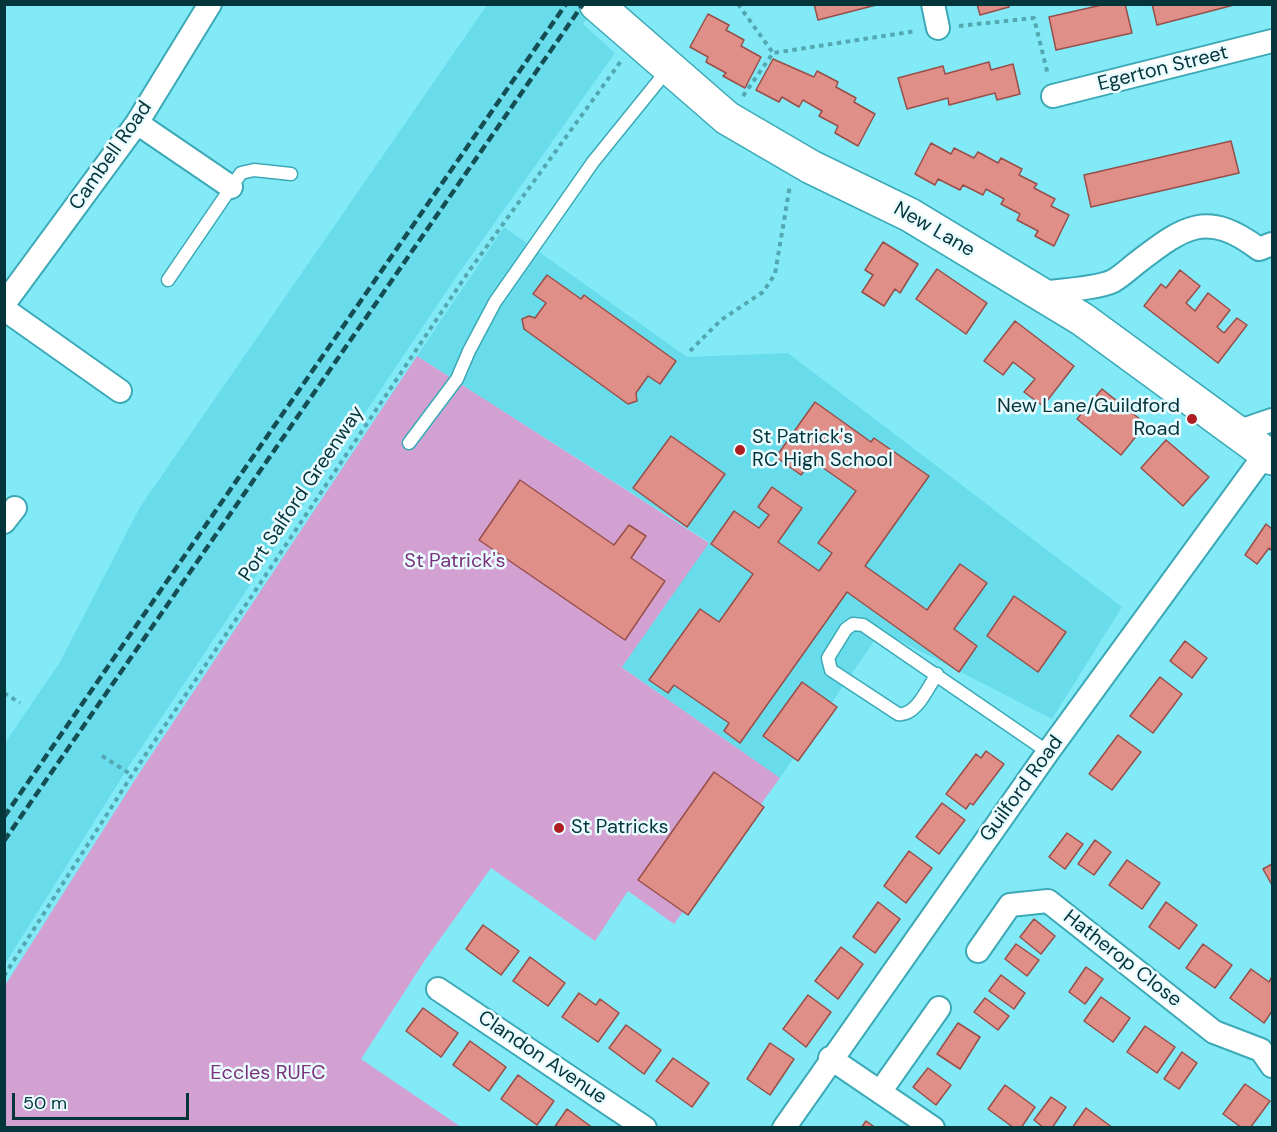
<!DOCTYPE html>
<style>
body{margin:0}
#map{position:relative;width:1277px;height:1132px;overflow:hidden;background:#82eaf7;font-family:"DM Sans",sans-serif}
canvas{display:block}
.frame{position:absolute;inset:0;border:6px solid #04353b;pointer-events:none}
.scale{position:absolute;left:12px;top:1093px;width:177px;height:27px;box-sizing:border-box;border:3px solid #04353b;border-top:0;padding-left:8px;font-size:18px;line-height:21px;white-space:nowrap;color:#04353b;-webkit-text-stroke:4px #eafcff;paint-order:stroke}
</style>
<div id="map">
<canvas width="1277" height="1132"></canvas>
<div class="frame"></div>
<div class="scale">50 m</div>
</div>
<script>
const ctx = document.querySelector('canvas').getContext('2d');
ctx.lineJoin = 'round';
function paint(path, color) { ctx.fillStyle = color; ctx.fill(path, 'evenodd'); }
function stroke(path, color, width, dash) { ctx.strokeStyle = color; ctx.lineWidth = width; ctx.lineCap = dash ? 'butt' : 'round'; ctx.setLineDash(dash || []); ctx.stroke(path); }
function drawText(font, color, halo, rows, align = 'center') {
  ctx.font = font + ' "DM Sans",sans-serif'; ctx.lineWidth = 5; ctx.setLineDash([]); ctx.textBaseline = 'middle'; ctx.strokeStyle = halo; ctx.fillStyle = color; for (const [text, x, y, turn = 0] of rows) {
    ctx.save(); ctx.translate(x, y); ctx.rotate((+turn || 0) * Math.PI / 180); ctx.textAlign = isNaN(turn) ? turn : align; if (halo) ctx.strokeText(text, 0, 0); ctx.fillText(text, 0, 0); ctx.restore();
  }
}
const built = new Path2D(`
 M487 5H596L583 24 615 53 454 280 129 766 5 964V743L60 662 140 507Z
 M504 227 687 357 788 353 1122 607 1052 719 881 631 780 778 622 667 709 542 417 356Z`);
const green = new Path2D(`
 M417 356 709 543 622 667 610 659 780 778 674 924 628 891 595 941 491 868 427 957 361 1059 461 1127H5L4 987 136 778Z`);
const building = new Path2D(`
 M814 4H880L818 20Z
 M977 4H1009V7L980 15Z
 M1106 4H1125L1132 33 1056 50 1049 17Z
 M1152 4H1234V5L1157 25Z
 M708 14 729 25 726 30 744 40 741 46 761 57 745 88 723 76 726 73 706 62 708 57 690 47Z
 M773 59 814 77 817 71 838 82 836 87 856 98 854 102 875 114 858 146 835 133 838 126 819 116 822 111 803 100 799 107 782 97 779 102 756 90Z
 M989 62 991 70 1013 64 1020 94 997 100 995 93 949 105 948 98 907 109 898 78 943 66 945 74Z
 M1231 141 1239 173 1091 207 1084 175Z
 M931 143 951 154 954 148 974 158 978 152 998 163 1001 158 1022 169 1019 175 1037 184 1034 188 1055 199 1051 206 1069 215 1054 246 1035 236 1038 231 1017 220 1020 214 1001 204 1004 199 986 189 983 195 963 185 960 190 938 179 935 185 915 174Z
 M883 242 918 264 900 293 895 289 884 306 862 292 873 275 865 270Z
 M937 269 987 303 966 334 916 299Z
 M1180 270 1200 286 1186 303 1195 311 1208 293 1230 310 1217 327 1224 333 1237 318 1247 325 1218 363 1144 306 1161 284 1166 288Z
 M547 275 581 299 584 295 676 361 660 384 648 376 636 393 637 401 628 404 524 329 522 319 529 316 535 318 546 303 533 294Z
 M1015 321 1074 366 1043 406 1024 392 1035 379 1013 362 1003 375 984 361Z
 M1102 389 1146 424 1121 455 1077 419Z
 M815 402 871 442 874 438 929 476 865 566 927 610 960 564 987 583 954 629 977 646 959 672 847 592 740 743 724 731 729 723 674 685 668 693 649 680 700 609 719 622 753 574 711 544 734 511 759 528 769 515 758 507 772 487 802 508 778 542 819 571 832 553 818 543 856 491 812 460 801 475 776 457Z
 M671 436 725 474 687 527 633 488Z
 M1166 440 1209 477 1183 506 1141 468Z
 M520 480 614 545 629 525 646 536 631 558 665 581 625 640 479 540Z
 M1266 524 1272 529V551L1269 548 1257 564 1245 555Z
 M1014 596 1066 632 1038 672 987 636Z
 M1185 641 1207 658 1192 678 1170 661Z
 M1160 677 1182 694 1153 733 1130 716Z
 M802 682 837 707 798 761 763 736Z
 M1118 735 1141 752 1112 790 1089 774Z
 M986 751 1004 764 973 805 970 803 966 809 946 794 976 754 981 758Z
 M714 772 764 807 688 915 638 880Z
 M942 803 965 820 939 854 916 837Z
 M1067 833 1083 844 1065 869 1049 857Z
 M1095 840 1111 852 1094 875 1078 864Z
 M909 851 932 868 906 903 884 886Z
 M1127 860 1160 883 1142 909 1109 885Z
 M1272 864V885L1263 869Z
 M878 902 900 919 875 953 853 937Z
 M1166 902 1197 925 1179 949 1149 927Z
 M1034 919 1055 936 1041 954 1020 937Z
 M483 925 519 951 501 975 466 949Z
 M1016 944 1039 960 1027 976 1005 959Z
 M1203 944 1232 965 1215 988 1186 968Z
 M841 947 863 964 838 999 815 981Z
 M530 957 565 983 548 1006 513 981Z
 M1086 967 1103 979 1085 1004 1069 992Z
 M1251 969 1269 982 1272 976V1011L1264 1023 1230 998Z
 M1001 975 1025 993 1014 1009 989 991Z
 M579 993 596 1005 600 999 619 1013 598 1042 562 1017Z
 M808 995 831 1012 806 1047 783 1029Z
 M1101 997 1130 1018 1113 1042 1084 1021Z
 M985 998 1009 1016 998 1030 974 1012Z
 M423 1008 458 1033 441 1057 406 1031Z
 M958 1023 980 1037 960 1069 937 1054Z
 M626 1025 661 1050 644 1074 609 1048Z
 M1145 1026 1175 1047 1157 1073 1127 1052Z
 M470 1041 506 1067 489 1091 453 1065Z
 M770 1043 794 1059 770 1095 747 1079Z
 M1182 1052 1197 1063 1179 1089 1164 1079Z
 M673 1058 709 1083 692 1107 656 1081Z
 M928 1068 951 1085 936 1105 913 1087Z
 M518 1075 554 1101 537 1125 501 1099Z
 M1245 1084 1270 1101 1250 1128H1242L1223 1114Z
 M1005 1085 1035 1107 1021 1128H1014L988 1109Z
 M1051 1097 1066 1107 1052 1128H1044L1034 1120Z
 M1086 1108 1113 1128H1072Z
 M567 1109 593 1128H554Z
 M866 1121 876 1128H861Z`);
const path = new Path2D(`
 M738 4 773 53
 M959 26 1034 18 1048 75
 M743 96 773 53 916 31
 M690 351 721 320 763 292 775 274 790 185
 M4 693 20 703
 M102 756 132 775
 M4 976 132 775 469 271 621 61`);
const lane = new Path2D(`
 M168 280 241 173 254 170 291 174
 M409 443 457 379 469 351 495 302 593 162 669 68
 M937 674C928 687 916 717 898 714L831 670 828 658 846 629 853 624 863 625 1048 752`);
const street = new Path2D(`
 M933 4 938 28
 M1053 96 1272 41
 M137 123 231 187
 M1040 293C1057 291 1100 288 1113 281 1122 276 1130 268 1138 262 1185 226 1207 210 1259 249L1272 244
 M4 304 137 123 210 4
 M4 309 120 391
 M1237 432 1272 420
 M4 522 15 508
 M978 951 1010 905 1048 901 1214 1032 1261 1050 1272 1066
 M438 989 645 1128
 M830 1058 933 1128
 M880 1092 939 1008
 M784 1128 1048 752 1266 453`);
const secondary = new Path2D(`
 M596 4 727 118 811 167 910 215 1082 319 1272 458`);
const rail = new Path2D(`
 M4 817 566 4
 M4 841 583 4`);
const markers = [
 [1192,419,6,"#ae1d21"],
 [740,450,6,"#ae1d21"],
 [559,828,6,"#ae1d21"]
];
const streetNames = [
 ["Egerton Street",1163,69,-14],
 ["Cambell Road",111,156,-55],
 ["New Lane",934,230,30],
 ["Port Salford Greenway",302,494,-56],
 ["Guilford Road",1022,789,-54],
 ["Hatherop Close",1122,959,38],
 ["Clandon Avenue",542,1058,34]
];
const poiNames = [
 ["New Lane/Guildford",1180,407,"right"],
 ["Road",1180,430,"right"],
 ["St Patrick's",752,438],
 ["RC High School",752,461],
 ["St Patricks",571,828]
];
const parkNames = [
 ["St Patrick's",455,562],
 ["Eccles RUFC",268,1074]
];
paint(built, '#68dcea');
paint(green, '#d2a1d2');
paint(building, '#df8f87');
stroke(building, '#984f49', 1.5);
stroke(lane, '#3ca9b6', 15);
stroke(street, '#3ca9b6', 26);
stroke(secondary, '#3ca9b6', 36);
stroke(path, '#53a7b1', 4, [4.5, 4.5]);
stroke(lane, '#fff', 12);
stroke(street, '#fff', 22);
stroke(secondary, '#fff', 33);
stroke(rail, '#154d54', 4.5, [9, 4.5]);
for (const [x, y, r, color] of markers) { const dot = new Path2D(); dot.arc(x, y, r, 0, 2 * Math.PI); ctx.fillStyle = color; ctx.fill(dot); stroke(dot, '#eafcff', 2); }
drawText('20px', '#04353b', '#eafcff', streetNames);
drawText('20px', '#04353b', '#eafcff', poiNames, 'left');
drawText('20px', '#79327b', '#eafcff', parkNames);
</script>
